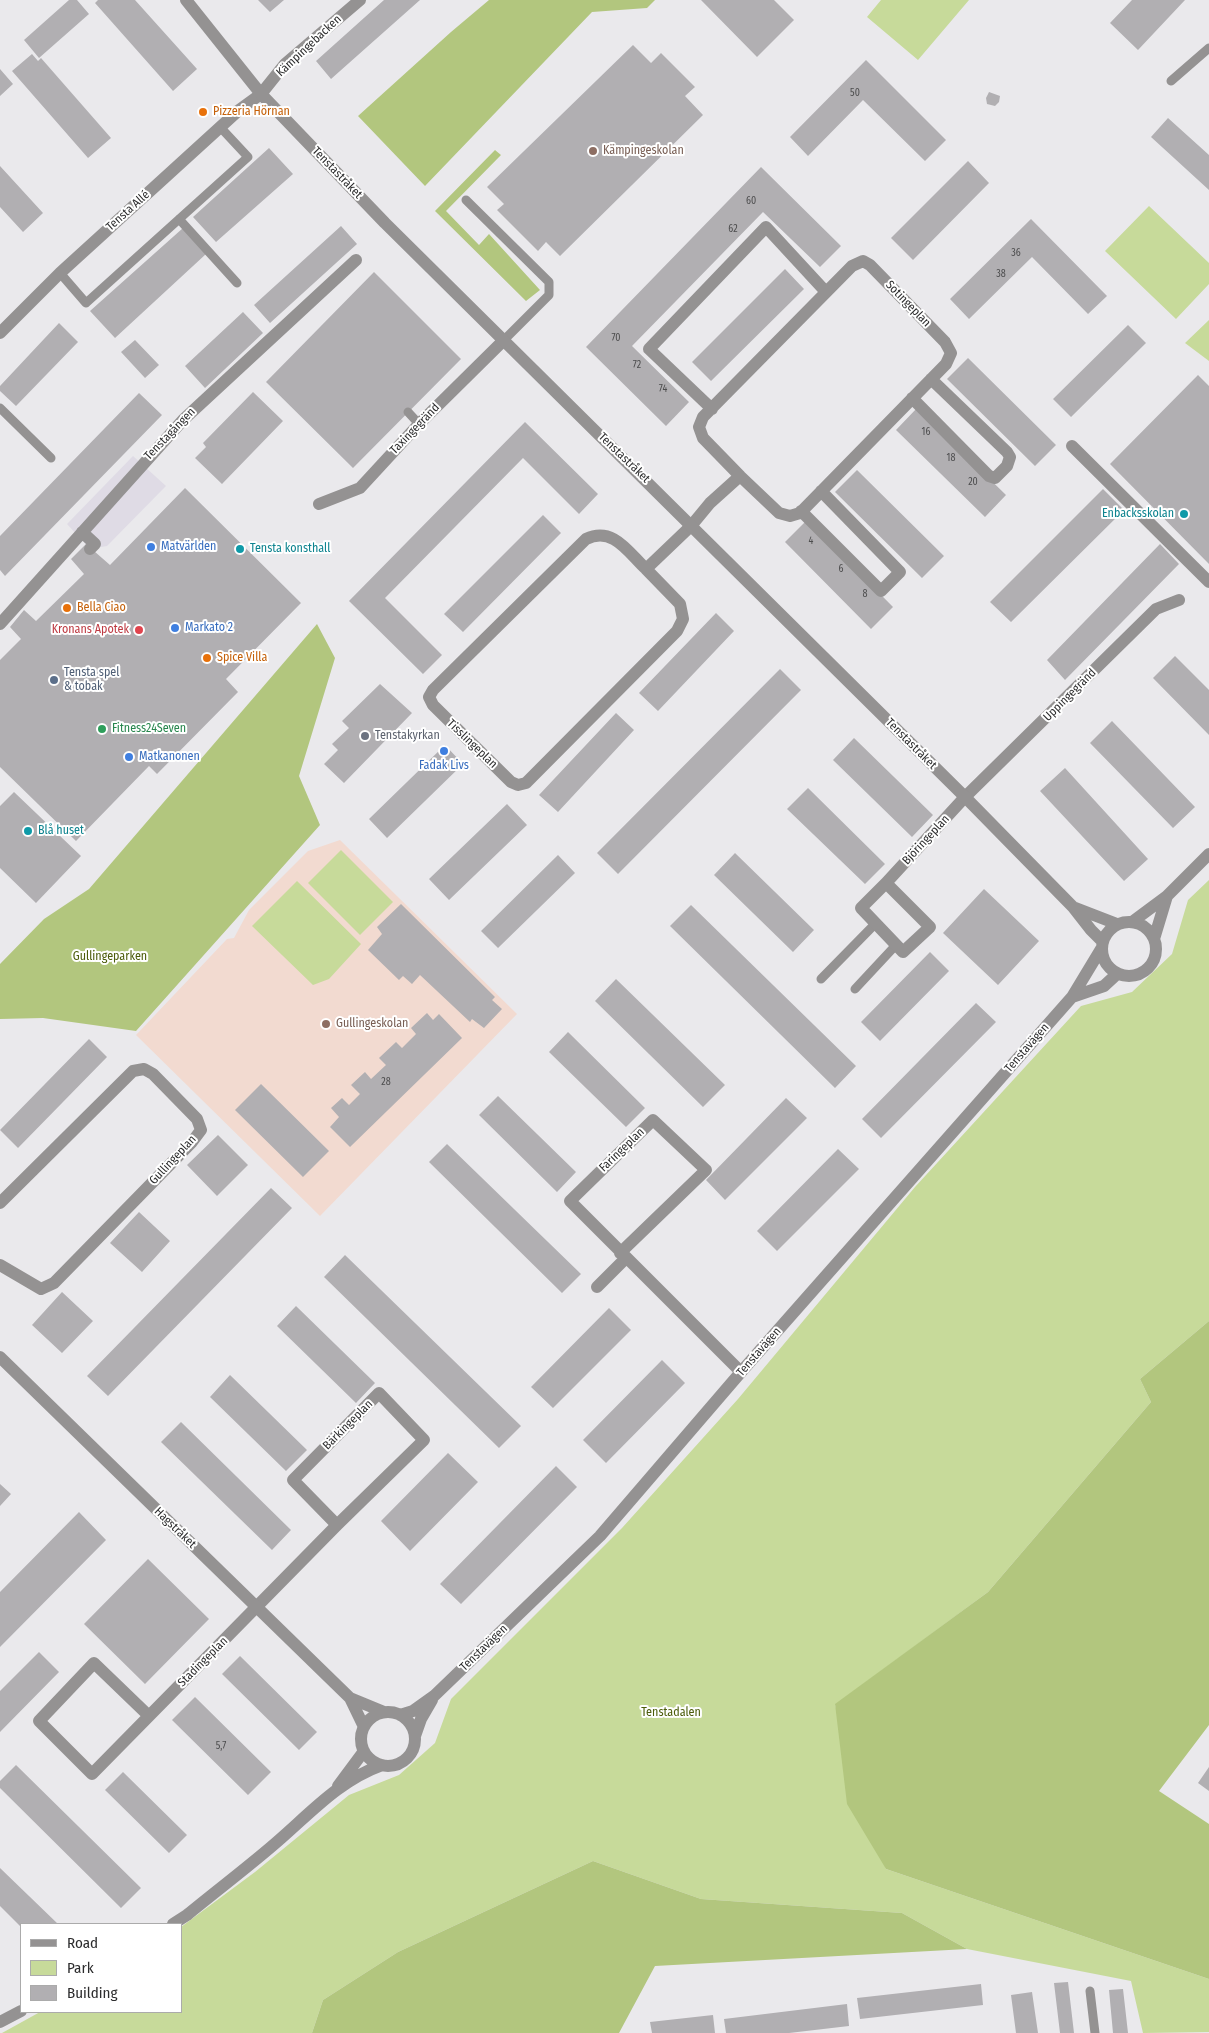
<!DOCTYPE html>
<meta charset="utf-8">
<style>
body{margin:0}
#map{position:relative;width:1209px;height:2033px;overflow:hidden;background:#eae9ec;font-family:"Fira Sans Condensed",sans-serif}
canvas{display:block}
.legend{position:absolute;left:20px;top:1923px;width:162px;height:90px;box-sizing:border-box;background:#fff;border:1px solid #ababab;margin:0;padding:6px 9px;list-style:none;font-size:15px;color:#2c2c2d}
.legend li{display:flex;align-items:center;gap:10px;height:25px}
.legend b{width:25px;border:1px solid #ababab}
</style>
<div id="map">
<canvas width="1209" height="2033"></canvas>
<ul class="legend">
<li><b style="height:6px;background:#949292"></b>Road</li>
<li><b style="height:14px;background:#c7da9a"></b>Park</li>
<li><b style="height:14px;background:#b1afb2"></b>Building</li>
</ul>
</div>
<script>
const ctx = document.querySelector('canvas').getContext('2d');
ctx.lineJoin = 'round';
function paint(path, color) { ctx.fillStyle = color; ctx.fill(path, 'evenodd'); }
function stroke(path, color, width, dash) { ctx.strokeStyle = color; ctx.lineWidth = width; ctx.lineCap = dash ? 'butt' : 'round'; ctx.setLineDash(dash || []); ctx.stroke(path); }
function drawText(font, color, halo, rows, align = 'center') {
  ctx.font = font + ' "Fira Sans Condensed",sans-serif'; ctx.lineWidth = 4; ctx.setLineDash([]); ctx.textBaseline = 'middle'; ctx.strokeStyle = halo; ctx.fillStyle = color; for (const [text, x, y, turn = 0] of rows) {
    ctx.save(); ctx.translate(x, y); ctx.rotate((+turn || 0) * Math.PI / 180); ctx.textAlign = isNaN(turn) ? turn : align; if (halo) ctx.strokeText(text, 0, 0); ctx.fillText(text, 0, 0); ctx.restore();
  }
}
const built = new Path2D(`
 M133 456 166 486 107 546 90 549 67 524Z`);
const education = new Path2D(`
 M340 840 517 1014 320 1216 136 1035 227 939 234 938 249 910 308 851Z`);
const green = new Path2D(`
 M881 0H969L918 60 867 17Z
 M1149 206 1209 263V284L1176 319 1105 251Z
 M1209 320V361L1185 343Z
 M341 850 393 902 360 935 308 883Z
 M1209 880V1321L1140 1379 1151 1402 988 1592 835 1705 886 1869 1209 1979V2032L1143 2033 1131 1981 967 1949 902 1913 701 1899 593 1861 398 1952 323 2000 312 2033H2L40 2012H181V1927L255 1872 349 1795 399 1775 435 1743 451 1699 622 1528 738 1399 915 1187 1081 1006 1132 992 1172 954 1188 900Z
 M297 881 361 944 329 979 313 985 252 926Z`);
const forest = new Path2D(`
 M489 0H655L647 8 592 12 425 186 358 116 451 32Z
 M495 150 501 155 446 211 479 245 489 234 540 290 526 301 435 211Z
 M317 624 335 658 299 776 320 825 136 1031 43 1018 0 1019V964L44 919 89 889Z
 M1209 1321V1725L1159 1791 1209 1824V1979L886 1869 847 1804 835 1704 988 1592 1151 1402 1140 1379Z
 M593 1861 701 1899 902 1913 967 1949 655 1966 619 2033H312L323 2000 398 1952Z`);
const building = new Path2D(`
 M69 0H77L89 14 39 58 24 40Z
 M98 0H135L197 69 173 91 95 3Z
 M258 0H284L270 12Z
 M384 0H420L331 79 316 61Z
 M701 0H774L794 20 757 57Z
 M1132 0H1185L1138 50 1110 23Z
 M633 45 651 63 661 53 695 87 685 96 703 115 560 256 546 242 538 251 497 210 504 204 487 187Z
 M32 54 38 61 41 58 111 138 88 158 12 71Z
 M866 60 946 140 925 161 863 100 808 156 790 137Z
 M0 69 13 84 0 96Z
 M989 92 1000 96 999 102 995 106 987 104 986 98Z
 M1168 118 1209 155V190L1151 137Z
 M269 148 293 174 216 242 193 217Z
 M968 161 989 183 913 260 891 238Z
 M0 166 43 213 23 232 0 207Z
 M761 167 841 246 820 267 763 212 632 346 689 402 666 426 586 347Z
 M1031 219 1107 296 1088 314 1032 257 969 319 950 299Z
 M341 226 357 244 270 323 254 305Z
 M183 228 206 254 115 338 90 311Z
 M785 269 804 289 711 381 692 362Z
 M374 272 461 359 353 468 266 382Z
 M243 312 263 333 205 388 185 366Z
 M59 323 78 342 16 406 0 391V386Z
 M1128 325 1146 343 1071 417 1053 399Z
 M135 340 159 365 145 378 121 352Z
 M968 358 1056 445 1035 466 947 379Z
 M1198 375 1209 386V564L1110 464Z
 M253 392 283 421 222 484 195 458 206 447 203 443Z
 M139 393 162 415 5 576 0 570V536Z
 M917 408 1006 495 985 517 896 430Z
 M525 422 598 494 579 514 523 458 385 598 442 655 423 674 349 601Z
 M857 470 944 556 922 578 835 492Z
 M185 488 301 603 226 679 238 692 157 774 149 766 76 841 0 767V660L21 639 10 627 24 610 36 621 84 574 71 559 86 544 110 565Z
 M1103 489 1124 510 1011 622 990 602Z
 M543 515 561 533 463 632 444 614Z
 M807 520 893 607 871 629 785 542Z
 M1160 544 1179 564 1065 680 1047 660Z
 M716 613 734 631 658 711 639 693Z
 M1175 656 1209 690V735L1153 678Z
 M780 669 801 690 618 874 597 853Z
 M380 684 412 713 344 783 324 764 338 750 332 744 349 728 342 721Z
 M616 713 634 730 558 812 539 795Z
 M1112 721 1195 807 1173 828 1090 743Z
 M854 738 933 815 912 837 833 760Z
 M445 745 463 764 387 838 369 819Z
 M1065 768 1148 859 1124 881 1040 791Z
 M808 788 885 864 865 884 787 809Z
 M14 792 81 856 36 903 0 868V806Z
 M507 804 527 825 449 900 429 879Z
 M735 853 814 930 793 952 714 875Z
 M558 855 575 873 498 948 481 931Z
 M984 889 1039 941 998 985 943 933Z
 M401 904 495 997 492 1000 502 1009 484 1028 472 1019 470 1022 420 975 412 984 403 976 399 980 368 950 382 934 377 927Z
 M691 905 856 1066 835 1088 670 926Z
 M930 952 949 971 880 1041 861 1022Z
 M616 979 725 1085 703 1107 595 1001Z
 M976 1003 996 1022 881 1138 862 1119Z
 M427 1013 433 1020 439 1014 462 1038 350 1147 330 1127 339 1117 331 1108 342 1098 349 1105 360 1094 351 1085 365 1072 371 1079 386 1065 379 1058 396 1042 402 1048 416 1034 411 1028Z
 M568 1032 645 1108 626 1127 549 1052Z
 M89 1039 107 1057 18 1148 0 1130Z
 M261 1084 329 1151 303 1177 235 1110Z
 M498 1096 576 1172 557 1192 479 1115Z
 M786 1098 807 1118 725 1200 706 1180Z
 M218 1135 248 1165 217 1196 187 1165Z
 M447 1144 581 1274 562 1293 429 1162Z
 M838 1149 859 1169 777 1251 757 1231Z
 M271 1188 292 1208 108 1396 87 1376Z
 M139 1212 170 1241 142 1272 110 1243Z
 M345 1255 521 1426 499 1448 324 1277Z
 M62 1292 93 1321 62 1353 32 1325Z
 M296 1306 375 1383 356 1403 277 1326Z
 M609 1308 631 1330 553 1408 531 1387Z
 M662 1360 685 1383 606 1463 583 1440Z
 M230 1375 307 1450 286 1471 210 1397Z
 M181 1422 291 1530 272 1550 161 1442Z
 M448 1453 478 1482 410 1551 381 1521Z
 M556 1466 577 1487 461 1604 440 1584Z
 M0 1484 11 1494 0 1506Z
 M79 1512 106 1540 0 1647V1592Z
 M148 1559 209 1619 145 1684 84 1624Z
 M39 1652 59 1672 0 1732V1691Z
 M240 1656 317 1732 299 1750 222 1674Z
 M195 1697 271 1772 248 1795 172 1720Z
 M16 1765 141 1888 121 1908 0 1788V1781Z
 M1209 1767V1791L1198 1783Z
 M123 1772 187 1835 169 1853 105 1790Z
 M0 1868 58 1924H21V1927L0 1906Z
 M1068 1982 1074 2033H1060L1054 1983Z
 M981 1984 983 2005 860 2019 857 1998Z
 M1123 1989 1128 2033H1113L1109 1990Z
 M1032 1992 1038 2033H1016L1011 1995Z
 M847 2004 849 2026 789 2033H726L724 2019Z
 M713 2015 715 2033H652L650 2022Z`);
const service = new Path2D(`
 M1171 81 1209 48
 M466 200 549 282V295L503 341
 M179 219 237 283
 M60 273 86 303 248 157 221 128
 M0 408 51 458
 M408 412 419 424
 M821 979 876 923
 M855 989 896 945
 M1090 1991 1095 2033`);
const pedestrian = new Path2D(`
 M1072 446 1209 582
 M82 532 95 544 90 549
 M0 624 183 420 356 260`);
const minor = new Path2D(`
 M0 333 60 273 239 110 261 94 285 64 360 0
 M912 398 989 476 995 478 1007 466 1010 457 1007 452 931 379
 M712 409 649 349 766 227 826 292
 M319 504 360 488 419 424 503 341
 M801 511 881 591 900 572 821 491
 M646 569C628 552 613 526 586 539L433 690 429 697 433 705 511 782 518 785 526 783 677 631 683 619 680 604 646 569 691 526 710 503 740 476 703 438 699 427 703 417 852 266 863 261 870 265 945 342 951 353 946 364 800 513 790 516 779 513 740 476
 M886 883 930 927 903 952 861 908 886 883 965 797 1156 609 1179 600
 M0 1203 133 1071 144 1069 153 1074 197 1119 201 1130 192 1142 54 1283 41 1289 0 1265
 M620 1253 706 1170 653 1120 570 1201 741 1372
 M597 1287 626 1258
 M149 1716 94 1663 39 1721 92 1774 337 1525 424 1440 379 1393 293 1480 337 1525`);
const tertiary = new Path2D(`
 M186 0 261 94 385 223 965 797 1073 907 1091 930 1102 941
 M1073 907 1117 924
 M1102 949a27 27 0 1 1 54 0a27 27 0 1 1-54 0Z
 M1132 922 1167 896 1209 854
 M1154 939 1167 896
 M1072 997 1104 986 1117 974
 M0 1357 350 1698 364 1727
 M350 1698 384 1712
 M361 1739a27 27 0 1 1 54 0a27 27 0 1 1-54 0Z
 M400 1715 413 1711 434 1696 600 1536 741 1372 1072 997 1101 949
 M415 1736 421 1719 432 1700
 M338 1786 364 1751
 M173 1924 187 1915C215 1892 244 1870 271 1847 307 1817 337 1781 382 1765
 M0 2022 21 2011`);
const markers = [
 [203,112,5,"#e8710a"],
 [593,151,5,"#8d6e63"],
 [1184,514,5,"#0f9aa8"],
 [151,547,5,"#3f7fe0"],
 [240,549,5,"#0f9aa8"],
 [67,608,5,"#e8710a"],
 [175,628,5,"#3f7fe0"],
 [139,630,5,"#e0444e"],
 [207,658,5,"#e8710a"],
 [54,680,5,"#5c6f8a"],
 [102,729,5,"#2e9e5b"],
 [365,736,5,"#6b7280"],
 [444,751,5,"#3f7fe0"],
 [129,757,5,"#3f7fe0"],
 [28,831,5,"#0f9aa8"],
 [326,1024,5,"#8d6e63"]
];
const numberNames = [
 ["50",855,93],
 ["60",751,201],
 ["62",733,229],
 ["36",1016,253],
 ["38",1001,274],
 ["70",616,338],
 ["72",637,365],
 ["74",663,389],
 ["16",926,432],
 ["18",951,458],
 ["20",973,482],
 ["4",811,541],
 ["6",841,569],
 ["8",865,594],
 ["28",386,1082],
 ["5,7",221,1746]
];
const streetNames = [
 ["Kämpingebacken",309,46,-43],
 ["Tenstastråket",337,173,46],
 ["Tensta Allé",128,211,-42],
 ["Sotingeplan",908,304,46],
 ["Taxingegränd",415,429,-46],
 ["Tenstagången",170,434,-46],
 ["Tenstastråket",624,458,44],
 ["Uppingegränd",1070,695,-45],
 ["Tisslingeplan",472,744,44],
 ["Tenstastråket",911,744,45],
 ["Björingeplan",926,840,-47],
 ["Tenstavägen",1027,1048,-49],
 ["Faringeplan",622,1150,-44],
 ["Gullingeplan",173,1160,-47],
 ["Tenstavägen",759,1352,-49],
 ["Bärkingeplan",348,1425,-45],
 ["Hagstråket",175,1528,44],
 ["Tenstavägen",484,1648,-44],
 ["Stadingeplan",203,1662,-45]
];
const foodNames = [
 ["Pizzeria Hörnan",213,112],
 ["Bella Ciao",77,608],
 ["Spice Villa",217,658]
];
const educationNames = [
 ["Kämpingeskolan",603,151],
 ["Gullingeskolan",336,1024]
];
const cultureNames = [
 ["Enbacksskolan",1174,514,"right"],
 ["Tensta konsthall",250,549],
 ["Blå huset",38,831]
];
const shopNames = [
 ["Matvärlden",161,547],
 ["Markato 2",185,628],
 ["Matkanonen",139,757],
 ["Fadak Livs",444,766,"center"]
];
const healthNames = [
 ["Kronans Apotek",129,630]
];
const serviceNames = [
 ["Tensta spel",64,673],
 ["& tobak",64,687]
];
const leisureNames = [
 ["Fitness24Seven",112,729]
];
const worshipNames = [
 ["Tenstakyrkan",375,736]
];
const parkNames = [
 ["Gullingeparken",110,957],
 ["Tenstadalen",671,1713]
];
paint(built, '#dfdbe5');
paint(education, '#f2dad0');
paint(green, '#c7da9a');
paint(forest, '#b2c67e');
paint(building, '#b1afb2');
stroke(service, '#949292', 9);
stroke(pedestrian, '#949292', 12);
stroke(minor, '#949292', 12);
stroke(tertiary, '#949292', 12);
for (const [x, y, r, color] of markers) { const dot = new Path2D(); dot.arc(x, y, r, 0, 2 * Math.PI); ctx.fillStyle = color; ctx.fill(dot); stroke(dot, '#fff', 2); }
drawText('10px', '#4d4d4e', null, numberNames);
drawText('12px', '#2c2c2d', '#fff', streetNames);
drawText('12px', '#c56008', '#fff', foodNames, 'left');
drawText('12px', '#785e54', '#fff', educationNames, 'left');
drawText('12px', '#0d838f', '#fff', cultureNames, 'left');
drawText('12px', '#366cbe', '#fff', shopNames, 'left');
drawText('12px', '#be3a42', '#fff', healthNames, 'right');
drawText('12px', '#4e5e75', '#fff', serviceNames, 'left');
drawText('12px', '#27864d', '#fff', leisureNames, 'left');
drawText('12px', '#5b616d', '#fff', worshipNames, 'left');
drawText('12px', '#4c5c0a', '#fff', parkNames);
</script>
